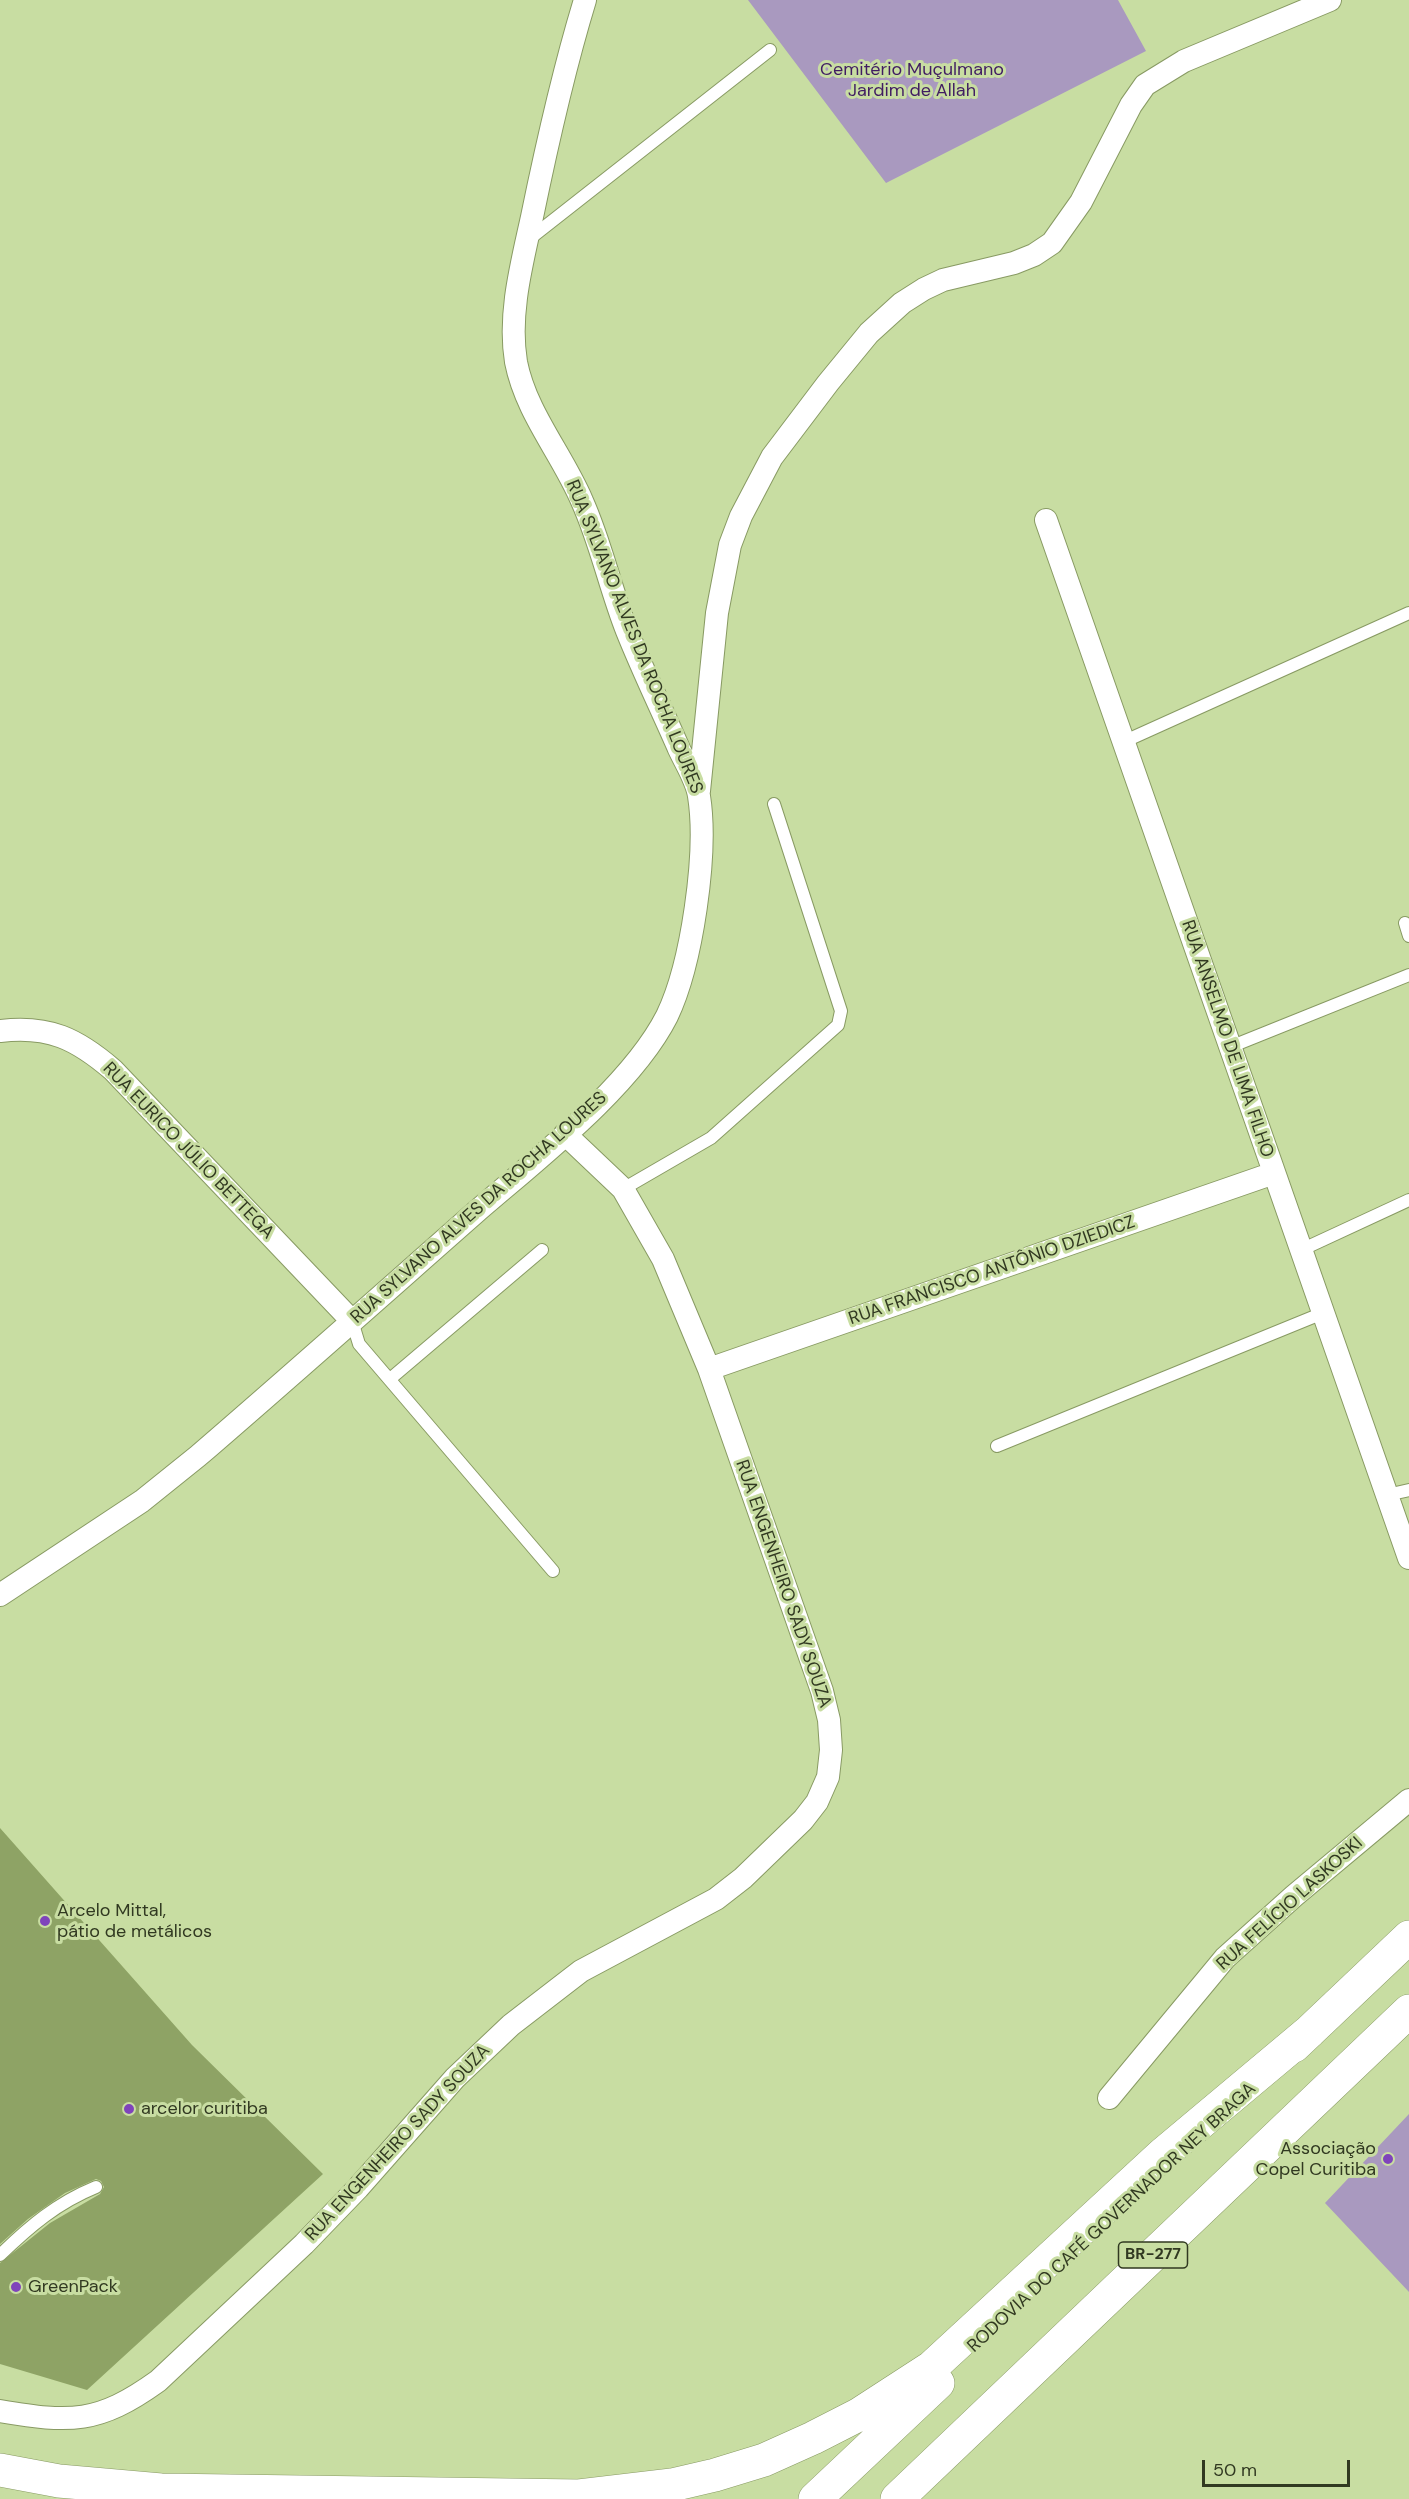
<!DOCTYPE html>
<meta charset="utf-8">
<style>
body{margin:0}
#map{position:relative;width:1409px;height:2499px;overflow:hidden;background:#c8dda2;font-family:"DM Sans",sans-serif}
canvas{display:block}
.scale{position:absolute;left:1202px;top:2460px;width:148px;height:27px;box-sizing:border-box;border:3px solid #313921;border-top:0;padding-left:8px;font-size:18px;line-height:21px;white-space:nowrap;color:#313921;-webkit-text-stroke:4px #c8dda2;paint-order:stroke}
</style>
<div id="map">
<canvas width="1409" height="2499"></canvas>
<div class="scale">50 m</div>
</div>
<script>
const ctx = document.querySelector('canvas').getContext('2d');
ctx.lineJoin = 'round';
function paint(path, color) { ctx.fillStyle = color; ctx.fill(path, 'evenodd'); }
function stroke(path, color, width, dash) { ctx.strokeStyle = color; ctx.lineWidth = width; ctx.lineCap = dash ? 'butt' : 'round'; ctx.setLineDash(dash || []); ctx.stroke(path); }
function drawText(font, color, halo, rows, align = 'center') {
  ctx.font = font + ' "DM Sans",sans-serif'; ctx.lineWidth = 6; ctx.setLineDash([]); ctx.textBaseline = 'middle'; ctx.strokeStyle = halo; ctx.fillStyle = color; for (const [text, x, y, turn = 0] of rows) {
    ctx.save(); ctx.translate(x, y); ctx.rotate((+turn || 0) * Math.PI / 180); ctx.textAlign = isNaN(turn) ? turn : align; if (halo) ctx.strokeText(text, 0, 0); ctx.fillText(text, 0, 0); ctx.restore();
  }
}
const green = new Path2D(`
 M748 0H1118L1146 51 886 183Z
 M1409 2114V2292L1325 2203Z`);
const building = new Path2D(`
 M0 1828 192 2045 323 2174 87 2390 0 2364V2263L50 2223 100 2194 104 2187 101 2181 96 2179 65 2193 28 2219 0 2244Z`);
const lane = new Path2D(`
 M528 240 770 50
 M1123 742 1409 613
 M1405 923 1409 936
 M1230 1047 1409 975
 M623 1189 711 1138 838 1025 841 1011 774 804
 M1301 1250 1409 1200
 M352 1321 359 1344 553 1571
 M390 1379 542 1250
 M997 1446 1323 1313
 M1387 1495 1409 1490
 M0 2255C30 2226 57 2203 96 2187`);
const street = new Path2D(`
 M1046 520 1409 1558
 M699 791 717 613 730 545 741 516 772 457 828 383 869 333 902 303 924 289 943 280 1014 263 1034 255 1052 243 1081 202 1131 105 1145 85 1184 61 1330 0
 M0 1031C49 1025 77 1039 113 1070L352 1321
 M709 1369 1274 1173
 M0 1595 142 1501 198 1456C291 1376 383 1294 476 1212 536 1160 631 1087 667 1016 692 964 708 853 699 796 697 781 686 764 679 749 662 710 643 671 627 631 610 588 601 543 582 501 562 454 526 413 516 362 508 314 522 263 532 217 547 144 563 72 585 0
 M1109 2098 1225 1958 1294 1896 1409 1800
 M0 2411C71 2423 98 2424 158 2381L304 2244 358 2188 455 2078 511 2025 581 1971 716 1899 743 1878 803 1820 817 1802 828 1777 831 1750 829 1720 822 1691 709 1369 663 1259 623 1189 565 1134`);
const highway = new Path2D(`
 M1294 2046 1409 1937
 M0 2470 59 2481 161 2490 579 2496 672 2485 715 2475 764 2460 813 2438 858 2415 932 2367 1163 2154 1310 2031
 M815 2499 938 2383
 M897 2499 1409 2011`);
const markers = [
 [45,1921,6,"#7f44bb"],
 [129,2109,6,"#7f44bb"],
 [1388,2159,6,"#7f44bb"],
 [16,2287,6,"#7f44bb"]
];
const shields = [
 [1153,2255,69]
];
const shieldNames = [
 ["BR-277",1153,2255]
];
const parkNames = [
 ["Cemitério Muçulmano",912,70],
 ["Jardim de Allah",912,91]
];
const streetNames = [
 ["RUA SYLVANO ALVES DA ROCHA LOURES",634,637,68],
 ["RUA ANSELMO DE LIMA FILHO",1227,1039,71],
 ["RUA EURICO JÚLIO BETTEGA",188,1151,46],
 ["RUA SYLVANO ALVES DA ROCHA LOURES",479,1208,-42],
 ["RUA FRANCISCO ANTÔNIO DZIEDICZ",992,1271,-19],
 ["RUA ENGENHEIRO SADY SOUZA",783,1584,71],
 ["RUA FELÍCIO LASKOSKI",1290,1904,-42],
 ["RUA ENGENHEIRO SADY SOUZA",398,2143,-47],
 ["RODOVIA DO CAFÉ GOVERNADOR NEY BRAGA",1112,2218,-43]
];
const poiNames = [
 ["Arcelo Mittal,",57,1911],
 ["pátio de metálicos",57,1932],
 ["arcelor curitiba",141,2109],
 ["Associação",1376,2149,"right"],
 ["Copel Curitiba",1376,2170,"right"],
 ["GreenPack",28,2287]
];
paint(green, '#a999bf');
paint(building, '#8ea365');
stroke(lane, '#889a63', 14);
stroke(street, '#889a63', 24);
stroke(highway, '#889a63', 34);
stroke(lane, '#fff', 12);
stroke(street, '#fff', 22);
stroke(highway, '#fff', 33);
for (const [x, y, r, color] of markers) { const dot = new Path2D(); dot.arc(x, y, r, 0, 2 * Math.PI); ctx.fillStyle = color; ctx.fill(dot); stroke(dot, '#c8dda2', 2); }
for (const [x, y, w] of shields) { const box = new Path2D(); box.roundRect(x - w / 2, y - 13, w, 26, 4.5); ctx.fillStyle = '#c8dda2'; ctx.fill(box); stroke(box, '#313921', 1.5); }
drawText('bold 16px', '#313921', null, shieldNames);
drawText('18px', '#401c62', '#c8dda2', parkNames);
drawText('18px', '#313921', '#c8dda2', streetNames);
drawText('18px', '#313921', '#c8dda2', poiNames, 'left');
</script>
